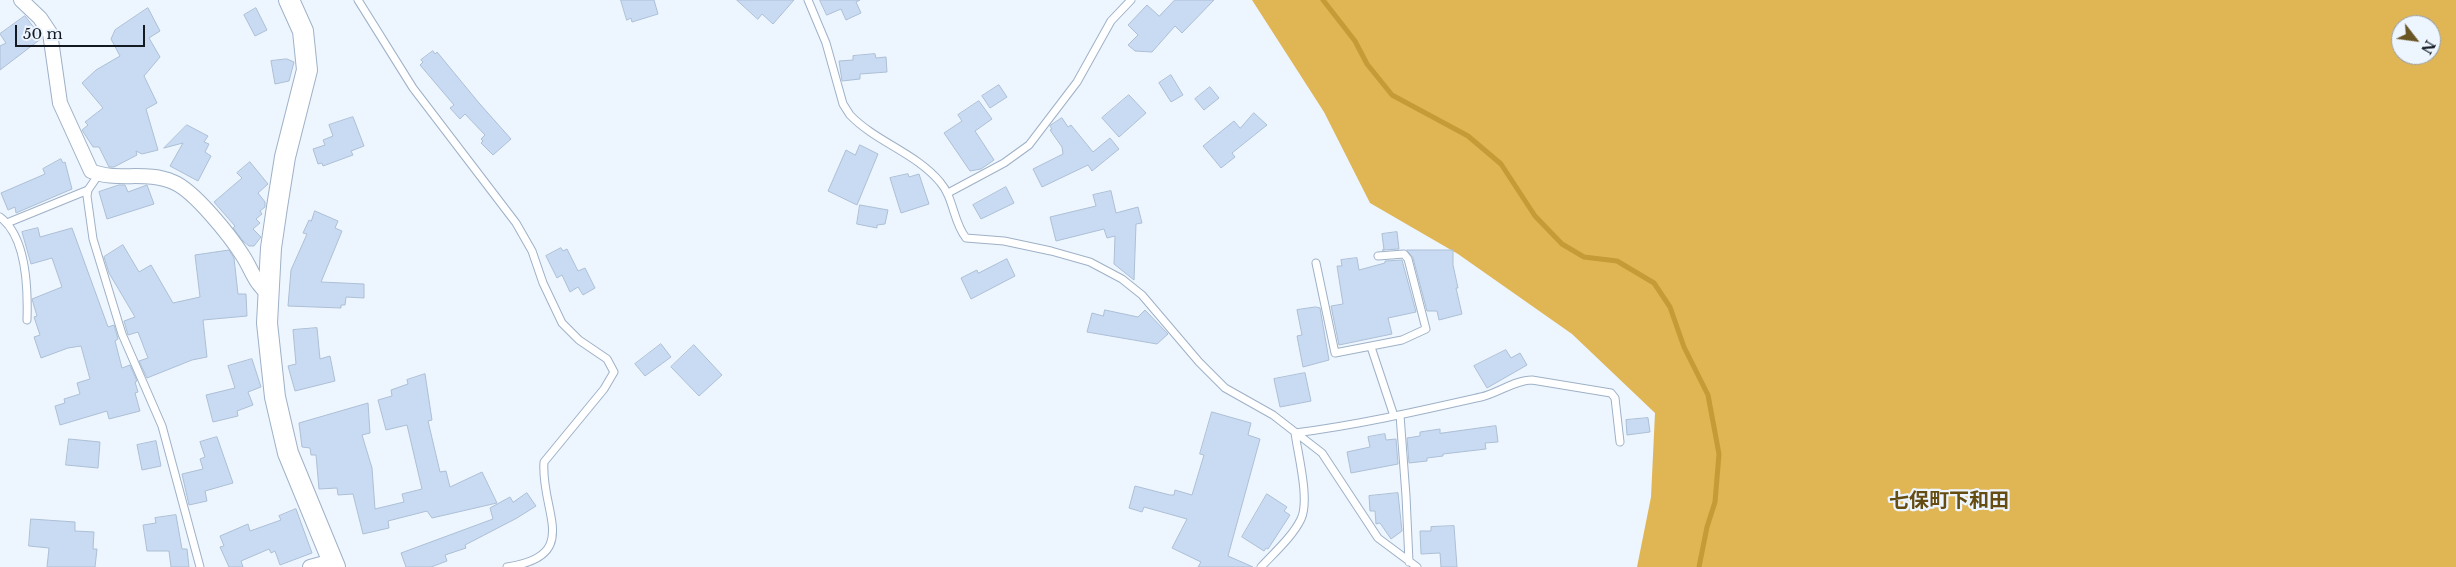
<!DOCTYPE html>
<meta charset="utf-8">
<style>
body{margin:0}
#map{position:relative;width:2456px;height:567px;overflow:hidden;background:#edf5ff;font-family:"Libre Baskerville",serif}
canvas{display:block}
.north{position:absolute;left:2391px;top:15px;width:50px;height:50px;box-sizing:border-box;background:#edf5ff;border:1px solid #969da7;border-radius:50%;rotate:120deg;font-size:14px;font-weight:700;line-height:20px;text-align:center;color:#131a22}
.north::after{content:'';display:block;margin:auto;width:18px;height:22px;background:#6a5524;clip-path:polygon(50% 0,100% 100%,50% 72%,0 100%)}
.scale{position:absolute;left:15px;top:25px;width:130px;height:22px;box-sizing:border-box;border:2px solid #131a22;border-top:0;padding-left:6px;font-size:15px;line-height:18px;white-space:nowrap;color:#131a22;-webkit-text-stroke:4px #edf5ff;paint-order:stroke}
</style>
<div id="map">
<canvas width="2456" height="567"></canvas>
<div class="north">N</div>
<div class="scale">50 m</div>
</div>
<script>
const ctx = document.querySelector('canvas').getContext('2d');
ctx.lineJoin = 'round';
function paint(path, color) { ctx.fillStyle = color; ctx.fill(path, 'evenodd'); }
function stroke(path, color, width, dash) { ctx.strokeStyle = color; ctx.lineWidth = width; ctx.lineCap = dash ? 'butt' : 'round'; ctx.setLineDash(dash || []); ctx.stroke(path); }
function drawText(font, color, halo, rows, align = 'center') {
  ctx.font = font + ' "Libre Baskerville","Noto Sans JP",serif'; ctx.lineWidth = 4.5; ctx.setLineDash([]); ctx.textBaseline = 'middle'; ctx.strokeStyle = halo; ctx.fillStyle = color; for (const [text, x, y, turn = 0] of rows) {
    ctx.save(); ctx.translate(x, y); ctx.rotate((+turn || 0) * Math.PI / 180); ctx.textAlign = isNaN(turn) ? turn : align; if (halo) ctx.strokeText(text, 0, 0); ctx.fillText(text, 0, 0); ctx.restore();
  }
}
const forest = new Path2D(`
 M1252 0H2456V567H1637L1651 497 1655 413 1572 334 1458 254 1370 203 1324 112ZM2401 25H2431V55H2401Z`);
const stream = new Path2D(`
 M1323 0 1355 41 1367 64 1392 95 1468 136 1501 164 1535 216 1562 244 1584 257 1617 261 1654 283 1670 307 1684 347 1708 395 1719 454 1715 502 1707 527 1699 567`);
const building = new Path2D(`
 M621 0H654L658 14 632 22 631 18 627 20Z
 M737 0H794L773 24 762 14 758 19Z
 M820 0H860L856 2 861 13 846 20 841 9 827 15Z
 M1175 0H1214L1182 33 1175 26 1152 52 1135 51 1128 45 1138 35 1128 25 1147 5 1159 16Z
 M148 8 160 31 149 38 160 57 144 76 157 103 146 109 158 150 142 154 136 151 137 155 114 167H109L99 147H93L82 130 88 125 85 122 103 108 82 83 96 70 120 56 111 39 115 30Z
 M256 8 267 30 255 36 244 15Z
 M25 16 42 38 0 70V46L6 43 0 34Z
 M433 51 435 54 437 52 479 103 511 139 493 155 481 143 483 141 481 139 485 135 465 114 460 119 450 108 454 105 420 65 423 62 421 60Z
 M875 54 876 58 886 57 887 72 860 74V79L842 81 839 61 853 60V56Z
 M287 59 294 62 289 81 275 84 271 61Z
 M1171 75 1183 95 1171 102 1159 83Z
 M999 85 1007 97 990 108 982 96Z
 M1210 87 1219 98 1204 110 1195 99Z
 M1129 95 1146 113 1119 137 1102 118Z
 M979 101 992 119 975 131 994 160 981 169 970 171 944 133 962 121 958 115Z
 M1254 113 1267 125 1232 153 1235 157 1221 168 1203 146 1234 121 1240 128Z
 M353 117 364 146 351 151 353 155 323 166 322 163 318 164 313 149 325 145 323 140 333 136 329 125Z
 M1062 118 1068 127 1071 125 1093 152 1110 138 1119 149 1092 171 1088 165 1042 187 1033 169 1063 154 1062 147 1050 130 1052 129 1050 126Z
 M187 125 208 136 204 142 209 144 205 152 211 156 198 181 170 166 183 143 164 148Z
 M860 145 878 154 857 205 828 191 846 150 855 155Z
 M61 159 63 163 65 162 72 189 16 213 15 207 8 210 1 193 45 174 43 169Z
 M250 162 268 184 258 193 265 202V207L260 211 262 214 256 219 260 223 253 229 261 237 254 246H249L243 241 233 228 235 226 214 202 242 178 237 173Z
 M908 174 909 177 919 174 929 204 901 213 890 178Z
 M119 185H125L128 192 147 185 154 204 107 219 99 192Z
 M1006 187 1014 203 981 219 973 205Z
 M1111 191 1116 213 1138 207 1142 223 1136 224 1134 280 1114 264 1115 236 1107 238 1104 229 1056 241 1050 217 1096 206 1093 195Z
 M860 205 888 210 885 224 877 225V228L857 224Z
 M315 211 338 221 335 228 342 231 321 282 364 284V298L346 297 345 305H341V308L288 306 291 270 307 234 303 233 309 220 311 221Z
 M38 228 40 237 72 228 108 327 114 325 118 339 115 341 122 368 130 365 137 381 135 382 138 392 135 393 140 411 109 419 107 411 60 425 55 406 65 403 64 399 80 394 77 383 90 379 81 346 68 348 41 358 34 337 40 335 34 317 37 316 32 299 62 287 52 258 31 264 22 232Z
 M1397 232 1399 249 1383 250H1382H1384L1382 234Z
 M123 245 139 272 151 265 173 303 200 297 195 255 229 250 234 258 238 294H246L247 316 203 320 207 357 192 360 147 378 139 361 148 358 138 332 128 335 124 321 135 317 109 273 104 257Z
 M561 248 563 251 567 249 578 271 585 268 595 288 583 295 578 287 570 292 562 275 557 278 546 256Z
 M1407 250H1453V265L1458 288H1456L1462 314 1439 320 1437 311H1427L1413 258Z
 M1357 258 1359 270 1385 263V261L1402 260 1416 312 1388 318 1392 334 1339 345 1331 306 1343 304 1337 266H1342L1341 260Z
 M1007 259 1015 276 971 299 961 278 977 270 978 273Z
 M1316 307 1320 308 1329 360 1303 367 1297 336 1302 335 1297 310Z
 M1105 310 1138 317 1145 310 1168 334 1157 344 1087 332 1092 313 1103 316Z
 M317 328 320 359 330 356 335 381 295 391 288 366 296 364 293 330Z
 M661 344 671 357 645 376 635 364Z
 M694 345 722 375 699 396 671 367Z
 M1506 350 1511 358 1520 353 1527 365 1487 388 1474 366Z
 M252 359 261 387 248 392 253 405 237 411 238 416 213 422 206 395 235 388 228 366Z
 M1305 373 1311 401 1280 407 1274 379Z
 M425 374 432 420 428 421 440 472 446 471 450 487 482 472 497 503 432 518 427 511 388 521 389 528 363 534 353 494 338 495 337 488 319 489 316 455H311L310 448 302 447 299 423 368 403 370 433 362 435 372 468 375 509 404 502 402 494 422 489 407 425 386 430 378 400 392 396 391 390 408 384 407 380Z
 M1212 412 1251 423 1248 435 1260 439 1228 556 1253 567H1198L1201 562 1172 548 1187 519 1144 507 1142 512 1129 508 1135 486 1170 495H1174L1175 490 1192 495 1204 455 1200 454Z
 M1648 418 1650 432 1627 435 1626 420Z
 M1496 426 1498 442 1485 443 1486 449 1443 454V456L1427 458V461L1409 463 1407 438 1420 436V432L1440 429V433Z
 M1385 434 1386 440 1396 439 1398 464 1351 473 1347 452 1370 447 1368 437Z
 M217 437 233 483 205 491 207 501 189 505 182 474 203 469 200 459 205 457 200 442Z
 M69 439 100 442 98 468 66 465Z
 M156 441 161 466 142 470 137 445Z
 M527 493 536 506 517 518 465 545 466 548 445 555 447 561 431 567H406L401 553 493 519 490 508 510 497 513 502Z
 M1398 493 1402 531 1391 539 1380 523 1376 524 1375 511H1370L1369 496Z
 M1267 494 1287 507 1284 511 1290 515 1268 549 1266 548 1264 551 1242 537Z
 M296 509 312 553 280 565 275 551 271 553 269 549 241 561 243 567H229L220 547 224 546 220 536 248 524 250 531 281 520 279 516Z
 M176 515 182 549H187L189 567H171L169 551H147L143 525 156 523 155 518Z
 M31 519 75 522V531L94 532 93 549H97L95 567H47L49 548 29 546Z
 M1454 526 1457 567H1441L1440 553 1421 554 1420 531H1431V527Z`);
const lane = new Path2D(`
 M358 0 413 88 516 223 532 251 543 283 562 323 579 340 607 359 614 372 604 389 544 462C540 511 583 556 507 567
 M808 0 826 43 843 104 850 115C876 142 916 153 940 182 954 198 953 222 966 238L1004 241 1051 251 1090 262 1122 279 1142 295 1199 362 1225 388 1273 415 1322 453 1378 538 1417 567
 M99 174 88 190 87 196 93 239 122 334 162 426 200 567
 M948 193 1004 163 1029 145 1077 82 1111 21 1131 0
 M0 217C27 237 28 289 27 320
 M7 223 88 190
 M1316 263 1335 353 1402 340 1426 329 1408 259 1404 254 1378 256
 M1371 347 1394 416
 M1400 415 1406 496 1409 562
 M1295 433C1358 425 1419 411 1481 397 1498 393 1515 380 1532 380L1611 393 1615 398 1620 442
 M1261 567C1274 553 1293 536 1301 519 1310 500 1298 455 1295 433`);
const street = new Path2D(`
 M21 0 40 18 50 33 60 103 91 171C116 182 147 170 173 182 194 190 231 237 243 256 252 270 255 284 268 293
 M310 567 332 561`);
const secondary = new Path2D(`
 M289 0 303 31 307 70 285 157 277 207 271 248 267 323 275 397 288 453 335 567`);
const quarterNames = [
 ["七保町下和田",1949,501]
];
paint(forest, '#e0b554');
stroke(stream, '#c49b37', 5);
paint(building, '#c8dbf2');
stroke(building, '#acbfd5', 1);
stroke(lane, '#9eb1c7', 9);
stroke(street, '#9eb1c7', 16);
stroke(secondary, '#9eb1c7', 22);
stroke(lane, '#fff', 7);
stroke(street, '#fff', 14);
stroke(secondary, '#fff', 20);
drawText('bold 20px', '#654d12', '#edf5ff', quarterNames);
</script>
